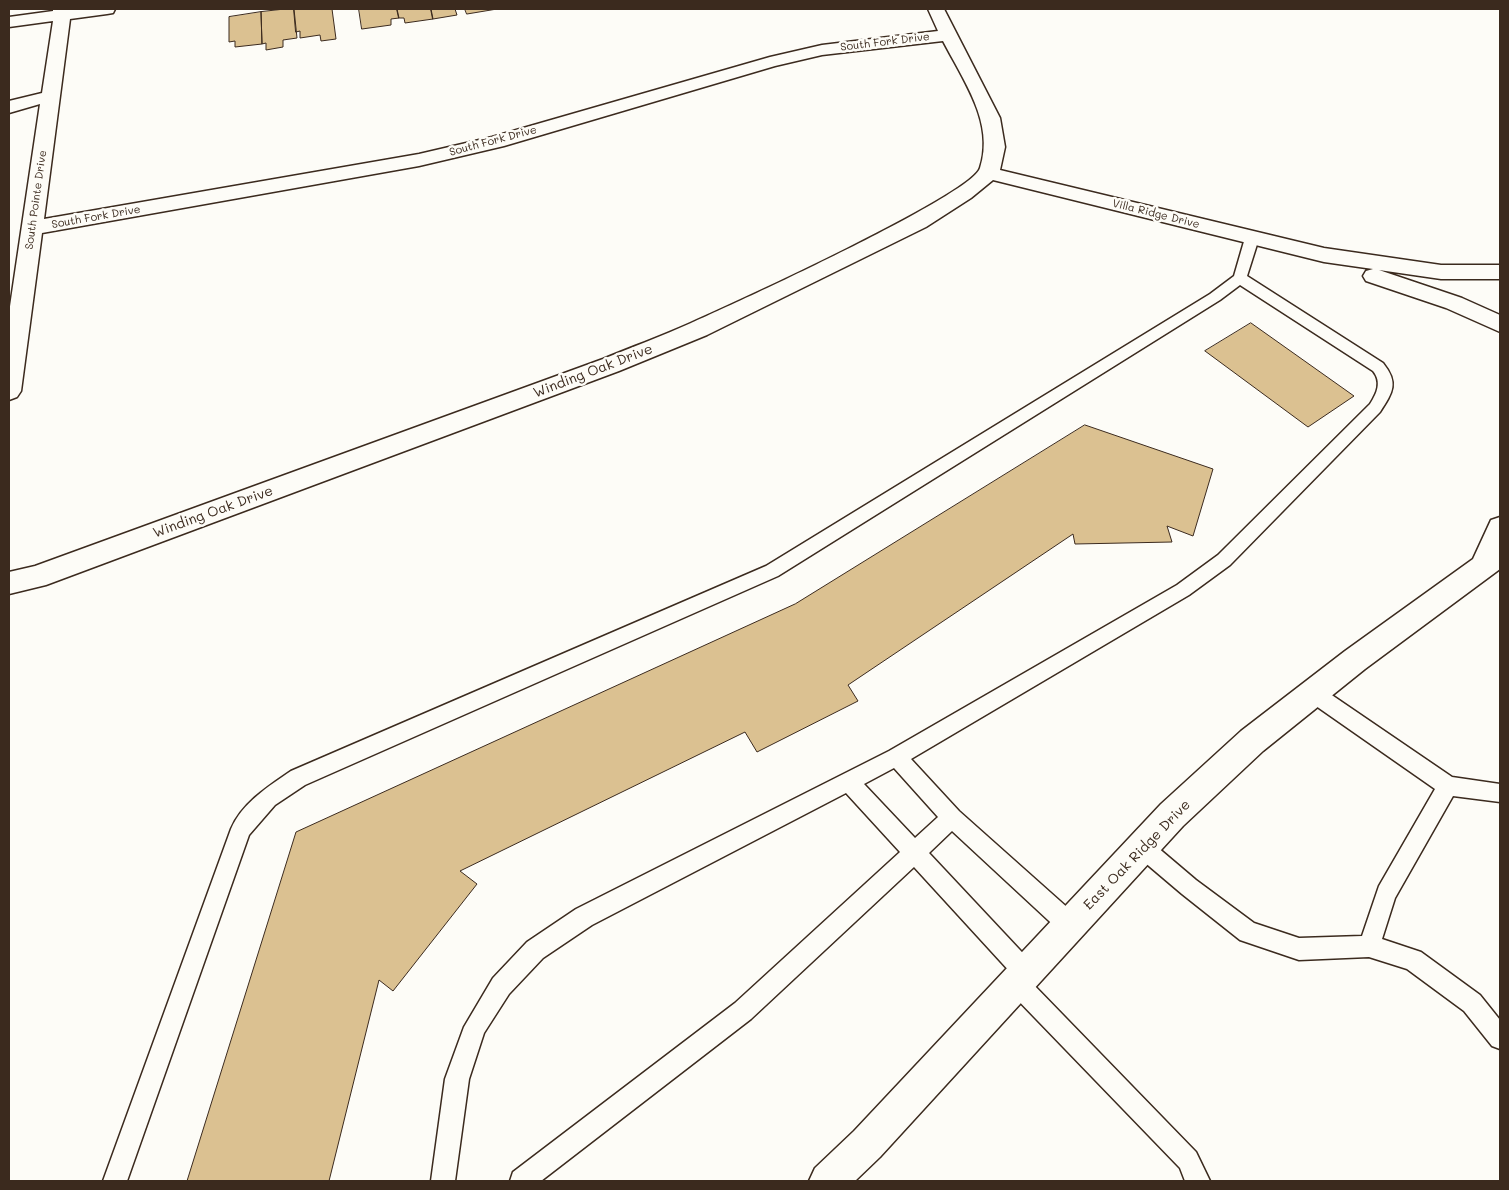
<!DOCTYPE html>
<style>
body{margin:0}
#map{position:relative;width:1509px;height:1190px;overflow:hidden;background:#fdfcf7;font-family:Mali,sans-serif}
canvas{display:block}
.frame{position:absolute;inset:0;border:10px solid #3b2a1e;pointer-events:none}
</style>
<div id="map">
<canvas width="1509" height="1190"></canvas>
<div class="frame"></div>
</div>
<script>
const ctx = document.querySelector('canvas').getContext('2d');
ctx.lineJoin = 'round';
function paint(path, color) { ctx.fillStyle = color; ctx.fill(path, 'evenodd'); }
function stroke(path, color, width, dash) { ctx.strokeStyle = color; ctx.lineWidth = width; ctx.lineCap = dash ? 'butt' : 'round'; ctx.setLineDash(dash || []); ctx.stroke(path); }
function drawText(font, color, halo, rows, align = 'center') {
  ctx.font = font + ' Mali,sans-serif'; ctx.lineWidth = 5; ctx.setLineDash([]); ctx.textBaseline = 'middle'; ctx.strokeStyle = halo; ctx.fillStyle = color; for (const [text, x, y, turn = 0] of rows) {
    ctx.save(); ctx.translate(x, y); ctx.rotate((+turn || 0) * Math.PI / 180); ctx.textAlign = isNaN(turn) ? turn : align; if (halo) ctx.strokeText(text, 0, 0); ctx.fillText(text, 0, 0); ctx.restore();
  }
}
const building = new Path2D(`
 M285 9H294L297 38 283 40V47L266 50V43L262 44 261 12Z
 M294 9H332L336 39 321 41 320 35 300 38V31L296 32Z
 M359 9H397L399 18 391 19V25L362 29Z
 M397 9H431L433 19 405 23 404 18H399Z
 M431 9H459H455L457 15 433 19Z
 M465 9H497L467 14Z
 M261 12 262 44 235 47V41L229 42V17Z
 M1251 323 1354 396 1308 427 1205 351Z
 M1085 425 1213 469 1193 536 1167 526 1172 542 1075 544 1073 534 848 685 858 701 757 752 745 732 460 871 477 884 393 991 379 980 329 1181H187L296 832 795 604Z`);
const lane = new Path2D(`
 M1252 234 1257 235 1259 238 1247 276 1383 363C1399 383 1393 392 1380 412L1230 565 1189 595 911 759 959 811 1078 917 1081 925 1078 933 1070 936 1062 933 952 831 929 853 1034 965 1037 973 1034 981 1031 982 1196 1152 1210 1181H1185L1180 1168 1009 991 1006 983 1009 975 1012 974 914 867 751 1019 541 1181H510L513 1172 735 1003 900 852 846 793 592 925 543 958 509 994 484 1033 469 1079 455 1181H431L445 1079 464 1027 493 978 527 942 576 909 889 751 1177 585 1218 555 1370 404C1377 393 1382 382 1373 371L1240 285 1220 300 778 576 305 785 275 805 249 835 127 1181H103L231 829C242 803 269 786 291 771L766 566 1210 294 1234 276 1245 238 1247 235ZM894 768 938 817 915 838 864 784Z
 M1313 685 1320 687 1452 777 1500 784V802L1453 796 1395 898 1382 939 1421 952 1480 995 1500 1020V1049L1492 1046 1464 1011 1407 969 1369 957 1299 960 1240 940 1182 894 1136 855 1133 848 1136 841 1143 838 1150 841 1196 880 1254 923 1299 938 1362 936 1379 886 1435 789 1306 699 1304 693 1306 687Z`);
const street = new Path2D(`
 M53 9H115L113 13 107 14 70 19 44 219 419 154 492 137 770 57 822 45 938 31 928 9H944L1000 118 1005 147 1000 170 1324 248 1441 265H1500V279H1441L1379 270 1462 298 1500 315V332L1446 308 1366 281 1363 276 1366 271 1373 269 1324 262 993 180 971 198 926 227 707 335 619 371 46 585 9 594V572L35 566 603 359C632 347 662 336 691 323 730 306 972 195 980 168 995 123 963 80 943 41L822 55 775 66 504 146 419 166 42 233 21 391 17 397 9 400V313L40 104 9 113V101L42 93 53 21 9 27V17L53 11Z`);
const secondary = new Path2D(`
 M1500 517V569L1365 669 1263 751 1183 826 880 1157 855 1181H809L815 1168 854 1131 1161 804 1241 731 1345 651 1473 559 1491 520Z`);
const farStreetnames = [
 ["South Fork Drive",885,42,-7],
 ["South Fork Drive",493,141,-15],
 ["South Pointe Drive",36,200,-82],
 ["Villa Ridge Drive",1156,214,14],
 ["South Fork Drive",96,217,-10]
];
const streetNames = [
 ["Winding Oak Drive",593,371,-21],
 ["Winding Oak Drive",213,512,-20],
 ["East Oak Ridge Drive",1137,855,-46]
];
paint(building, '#dbc191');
stroke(building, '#3b2a1e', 1);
stroke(lane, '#3b2a1e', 3);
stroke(street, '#3b2a1e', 3);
stroke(secondary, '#3b2a1e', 3);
paint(lane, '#fdfcf7');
paint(street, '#fdfcf7');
paint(secondary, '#fdfcf7');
drawText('11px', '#3b2a1e', '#fdfcf7', farStreetnames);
drawText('14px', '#3b2a1e', '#fdfcf7', streetNames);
</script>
